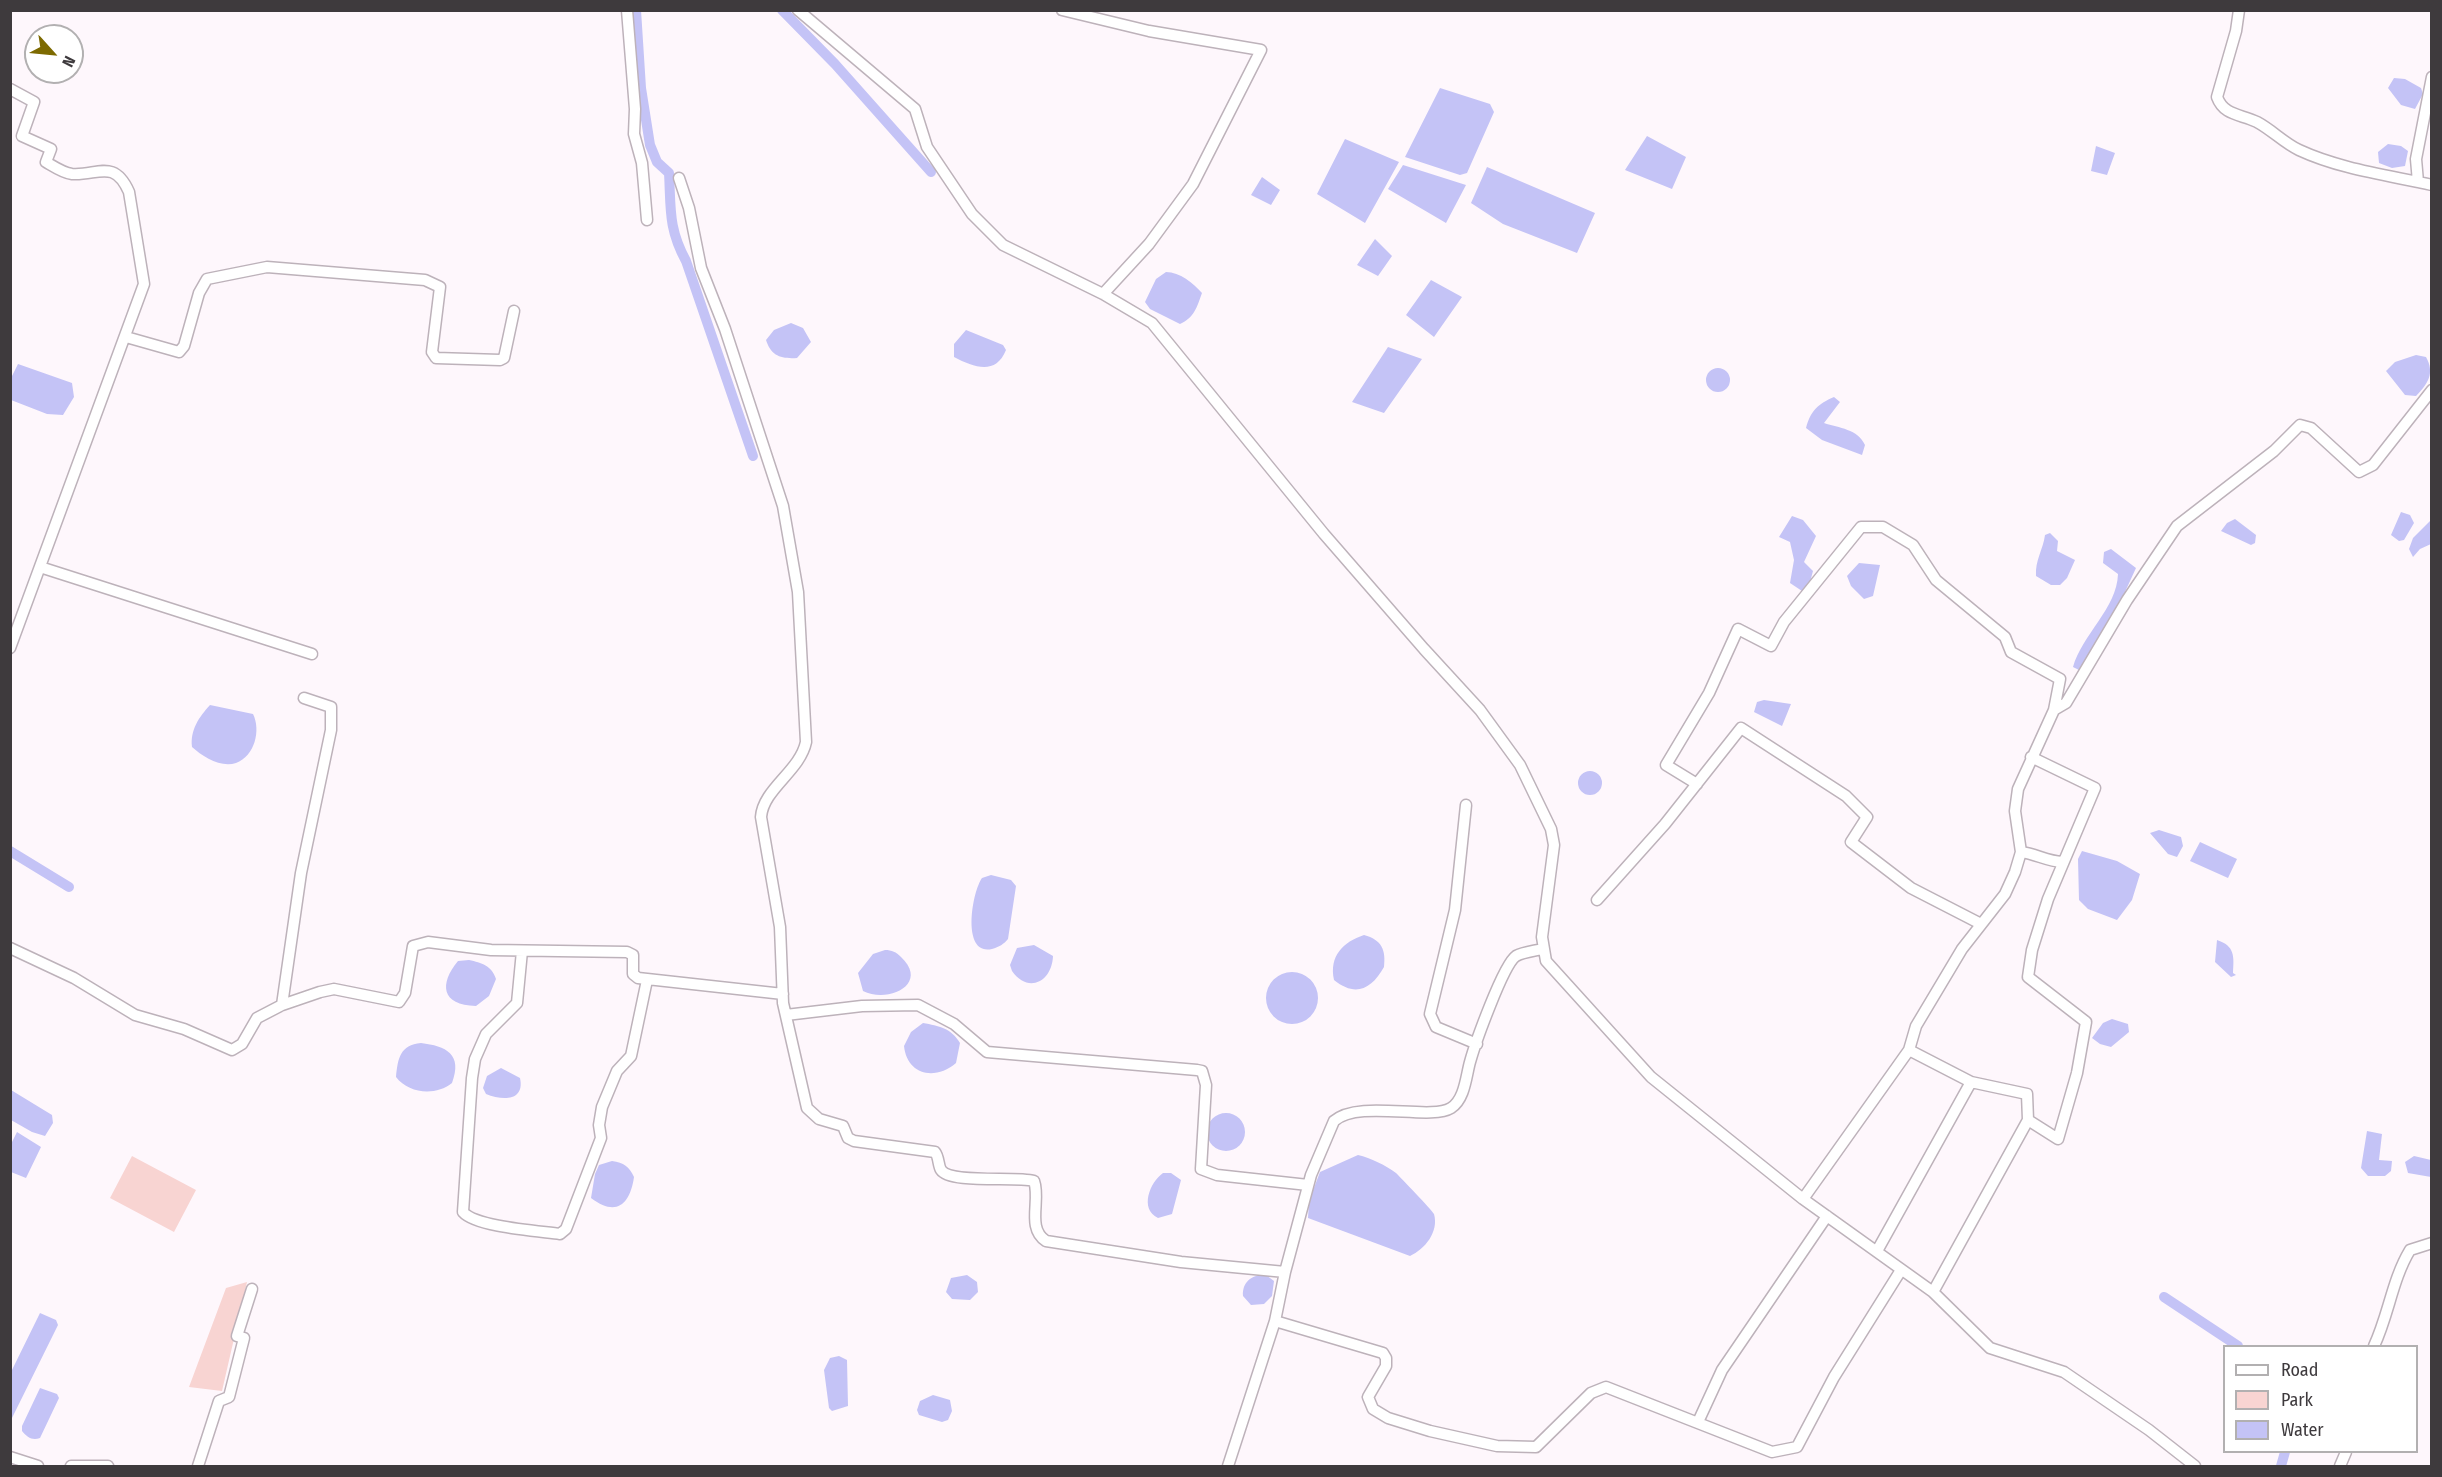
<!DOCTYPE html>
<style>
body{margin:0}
#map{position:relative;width:2442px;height:1477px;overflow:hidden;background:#fef7fc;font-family:"Fira Sans Condensed",sans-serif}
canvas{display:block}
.frame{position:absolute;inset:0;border:12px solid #3e3a3d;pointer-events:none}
.legend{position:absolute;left:2223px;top:1345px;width:195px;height:108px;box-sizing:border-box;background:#fff;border:2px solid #b2b0b1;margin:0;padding:8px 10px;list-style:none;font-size:18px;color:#3e3a3d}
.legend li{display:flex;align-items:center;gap:12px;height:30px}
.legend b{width:30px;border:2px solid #b2b0b1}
.north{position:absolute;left:24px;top:24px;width:60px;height:60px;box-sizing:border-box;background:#fff;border:2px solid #b2b0b1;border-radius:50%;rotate:117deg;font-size:16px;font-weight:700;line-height:24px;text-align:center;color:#3e3a3d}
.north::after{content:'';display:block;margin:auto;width:21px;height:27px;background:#7d6a01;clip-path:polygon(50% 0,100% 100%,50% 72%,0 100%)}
</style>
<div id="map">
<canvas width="2442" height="1477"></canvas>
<div class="frame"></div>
<ul class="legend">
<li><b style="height:8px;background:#fff"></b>Road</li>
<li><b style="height:16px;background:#f8d4d2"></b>Park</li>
<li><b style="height:16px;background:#c4c3f6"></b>Water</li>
</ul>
<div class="north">N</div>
</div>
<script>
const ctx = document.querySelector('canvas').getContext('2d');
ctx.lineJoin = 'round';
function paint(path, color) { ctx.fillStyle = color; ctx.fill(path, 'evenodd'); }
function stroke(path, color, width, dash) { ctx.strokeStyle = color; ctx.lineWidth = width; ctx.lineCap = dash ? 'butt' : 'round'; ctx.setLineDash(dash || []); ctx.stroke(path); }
const green = new Path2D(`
 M132 1156 196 1190 174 1232 110 1198Z
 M247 1282 222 1391 189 1387 226 1288Z`);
const water = new Path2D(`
 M2394 78 2405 79 2421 88 2423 94 2415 109 2401 105 2388 88Z
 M1440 88 1490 104 1494 112 1467 173 1460 175 1405 157Z
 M1647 136 1686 157 1672 189 1625 170Z
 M1345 139 1399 162 1365 223 1317 194Z
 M2388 144 2401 146 2408 151 2405 166 2392 168 2379 163 2378 152Z
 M2096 146 2115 153 2107 175 2091 171Z
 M1403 165 1466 185 1446 223 1388 189Z
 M1487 167 1595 213 1577 253 1503 224 1471 203Z
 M1262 177 1280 190 1271 205 1251 195Z
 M1375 239 1392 256 1378 276 1357 265Z
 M1166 272C1180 272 1193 283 1202 293 1197 307 1194 318 1180 324L1150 309 1145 302 1156 279Z
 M1431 280 1462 297 1434 337 1406 315Z
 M791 323 803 328 811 342 797 358C781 359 771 356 766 340L774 330Z
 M966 330 1003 345 1006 350C996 375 975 368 954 357V344Z
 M1388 347 1422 359 1384 413 1352 402Z
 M2416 355 2426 357C2435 373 2428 384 2416 396L2405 395 2386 371 2395 362Z
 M18 364 72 383 74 397 63 415 47 414 11 400V378Z
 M1706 380a12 12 0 1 1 24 0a12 12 0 1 1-24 0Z
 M1834 397 1840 402 1824 423C1839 428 1858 429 1865 445L1862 455 1822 440 1806 428C1811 410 1818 404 1834 397Z
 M2401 512 2410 515 2414 523 2404 540 2399 541 2391 535Z
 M1792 516 1803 520 1816 536 1804 562 1813 571 1810 582 1802 591 1790 583 1794 560 1790 542 1779 537Z
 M2235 519 2256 535 2255 543 2251 545 2221 531 2227 523Z
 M2431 520V544L2420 549 2413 557 2409 549 2413 538Z
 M2050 533 2058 541 2057 551 2075 560 2067 578 2060 585H2051L2036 576C2035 560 2043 550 2045 535Z
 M2111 549 2136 568 2119 605 2079 670 2073 667C2082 635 2117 608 2118 574L2103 563 2104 552Z
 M1859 563 1880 565 1873 596 1864 599 1851 586 1847 576Z
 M1764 700 1791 704 1782 726 1754 712 1757 702Z
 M210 705 253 714C261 730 255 756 236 763 221 768 203 757 192 747 190 730 199 717 210 705Z
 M1578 783a12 12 0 1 1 24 0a12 12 0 1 1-24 0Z
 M2159 830 2181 837 2183 846 2177 857 2168 854 2150 833Z
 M2200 842 2237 859 2228 878 2190 861Z
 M2082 851 2117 861 2140 874 2132 900 2117 920 2088 909 2079 900 2078 859Z
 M991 875 1011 880 1016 886 1008 939C1004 944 999 947 992 949 961 956 972 892 982 878Z
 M1364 935C1382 940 1386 950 1384 967 1371 990 1355 997 1334 980 1329 956 1343 942 1364 935Z
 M2217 940C2235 946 2234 956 2233 973L2236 975 2231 977 2215 962Z
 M1034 945 1053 956C1052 982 1028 994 1012 971L1010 965 1017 948Z
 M885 950C892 950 896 952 901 957 930 984 888 1004 863 991L858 973 873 954Z
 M469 960C482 963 491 965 496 979L489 996 476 1006C441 1005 439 984 458 961Z
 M1266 998a26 26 0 1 1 52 0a26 26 0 1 1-52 0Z
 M2112 1019 2128 1024 2129 1032 2111 1047 2100 1044 2092 1038 2103 1023Z
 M923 1023C939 1026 951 1028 960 1043L956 1063C935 1081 907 1075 904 1046L911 1032Z
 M421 1043C446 1046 463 1054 452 1083 436 1096 409 1094 396 1077 398 1058 400 1045 421 1043Z
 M501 1068 520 1078C525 1101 503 1101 486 1094L483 1088 487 1076Z
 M11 1090 52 1115 53 1123 45 1136 32 1132 11 1120Z
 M1207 1132a19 19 0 1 1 38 0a19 19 0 1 1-38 0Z
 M2367 1131 2382 1134 2379 1160 2392 1161 2391 1171 2385 1176H2368L2361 1168Z
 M17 1132 41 1147 26 1178 11 1172V1144Z
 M1358 1155C1371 1158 1385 1165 1396 1173 1400 1177 1432 1210 1434 1214 1439 1232 1425 1249 1410 1256L1308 1218 1309 1201 1320 1172Z
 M2414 1156 2431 1160V1177L2408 1173 2405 1162Z
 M612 1161C624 1163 629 1166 634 1177 630 1205 616 1217 591 1198L595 1174 599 1165Z
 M1163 1173H1171L1181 1180 1172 1214 1158 1218C1139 1209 1150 1182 1163 1173Z
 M967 1275 977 1282 978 1292 970 1300 952 1299 946 1292 951 1278Z
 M1266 1275 1274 1281 1272 1296 1264 1304 1251 1305 1243 1296C1242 1281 1253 1274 1266 1275Z
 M40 1313 56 1320 58 1325 11 1420V1372Z
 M839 1356 847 1360 848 1406 832 1411 829 1408 824 1370 830 1358Z
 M40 1388 57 1394 59 1398 40 1438C32 1441 27 1437 22 1431V1426Z
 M933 1395 950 1400 952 1411 948 1420 942 1422 919 1415 917 1410 920 1401Z`);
const canal = new Path2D(`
 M636 10 641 88 650 145 657 162 669 173C671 208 668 228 686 261L753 456
 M782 10 835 64 931 172
 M10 851 69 887
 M2164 1297 2238 1346
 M2281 1466 2285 1452`);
const street = new Path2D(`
 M627 10 635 109 634 134 642 163 647 220
 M798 10 915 109 927 147 972 214 1003 245 1103 294 1152 323 1324 534 1424 649 1480 710 1520 765 1551 829 1554 845 1542 937 1546 961 1651 1077 1803 1199 1933 1292 1990 1348 2064 1372 2149 1430 2195 1466
 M1062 10 1149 31 1261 50 1193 184 1149 244 1103 294
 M2239 10 2236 31 2217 97C2224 116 2241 114 2257 122 2272 130 2284 143 2299 150 2340 169 2387 175 2432 185
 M10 89 34 102 22 136 51 149 46 162C53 166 63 173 72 174 97 176 114 158 129 192L144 284 10 648
 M679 178 689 208 701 268 725 329 783 506 798 592 806 742C800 771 763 789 761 817L780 927 783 1003 807 1108 819 1119 843 1126 848 1138 854 1141 935 1152C939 1157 938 1165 941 1170 950 1184 1016 1176 1034 1181 1041 1200 1026 1228 1046 1241L1181 1262 1285 1272
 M2418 182 2416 159 2432 77
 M126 337 179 352 184 346 199 293 207 279 267 267 425 280 440 287 432 352 436 358 500 360 504 358 514 311
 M40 567 312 654
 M1697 784 1666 765 1709 693 1738 629 1771 646 1784 622 1861 527H1883L1913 545 1936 580 2005 637 2011 652 2060 679 2054 710
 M1466 805 1455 910 1430 1014 1436 1027 1477 1044
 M2021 852C2036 854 2047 861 2062 862
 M1597 900 1665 824 1741 728 1846 796 1867 817 1851 842 1911 888 1981 924
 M10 948 74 978 135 1015 184 1029 232 1050 242 1044 257 1018 282 1005 320 992 334 989 399 1002 405 993 413 946 428 942 491 950 627 952 633 955V974L638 978 783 994
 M522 951 517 1003 486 1034 475 1059 472 1078 463 1212C476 1227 538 1231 560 1234L566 1229 601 1138 599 1125 602 1107 617 1071 631 1056 647 980
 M282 1005 301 873 331 730V707L304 698
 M786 1015 862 1006 918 1005 954 1024 987 1052 1197 1070 1202 1071 1206 1085 1201 1169 1217 1175 1308 1185
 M2028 1120 2058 1139 2077 1073 2086 1022 2028 977 2032 950 2048 899 2095 788 2031 757
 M1803 1199 1909 1050 1916 1026 1962 949 2005 894 2015 872 2021 852 2015 811 2018 789 2054 710 2066 703 2127 600 2177 526 2274 451 2300 425 2311 428 2359 472 2373 465 2432 390
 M1877 1251 1971 1082 1909 1050
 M1933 1292 2028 1120 2027 1094 1971 1082
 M1275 1321 1383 1353 1386 1358V1366L1368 1397 1373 1409 1388 1418 1430 1431 1497 1446 1536 1447 1591 1393 1606 1387 1772 1452 1797 1447 1834 1377 1901 1270
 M2374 1346C2389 1314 2392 1280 2410 1250L2432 1243
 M1698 1422 1722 1370 1827 1216
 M10 1457 38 1466
 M71 1466H108
 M198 1466 219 1401 229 1397 244 1338 237 1336 252 1289
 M1228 1466 1275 1321 1285 1272 1311 1175 1334 1121C1359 1099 1430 1121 1451 1108 1465 1099 1466 1076 1470 1062 1475 1044 1503 965 1516 956 1523 952 1534 951 1542 949
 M2340 1466 2346 1452`);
paint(green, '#f8d4d2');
paint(water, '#c4c3f6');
stroke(canal, '#c4c3f6', 10);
stroke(street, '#bdb2ba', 13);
stroke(street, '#fff', 10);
</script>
